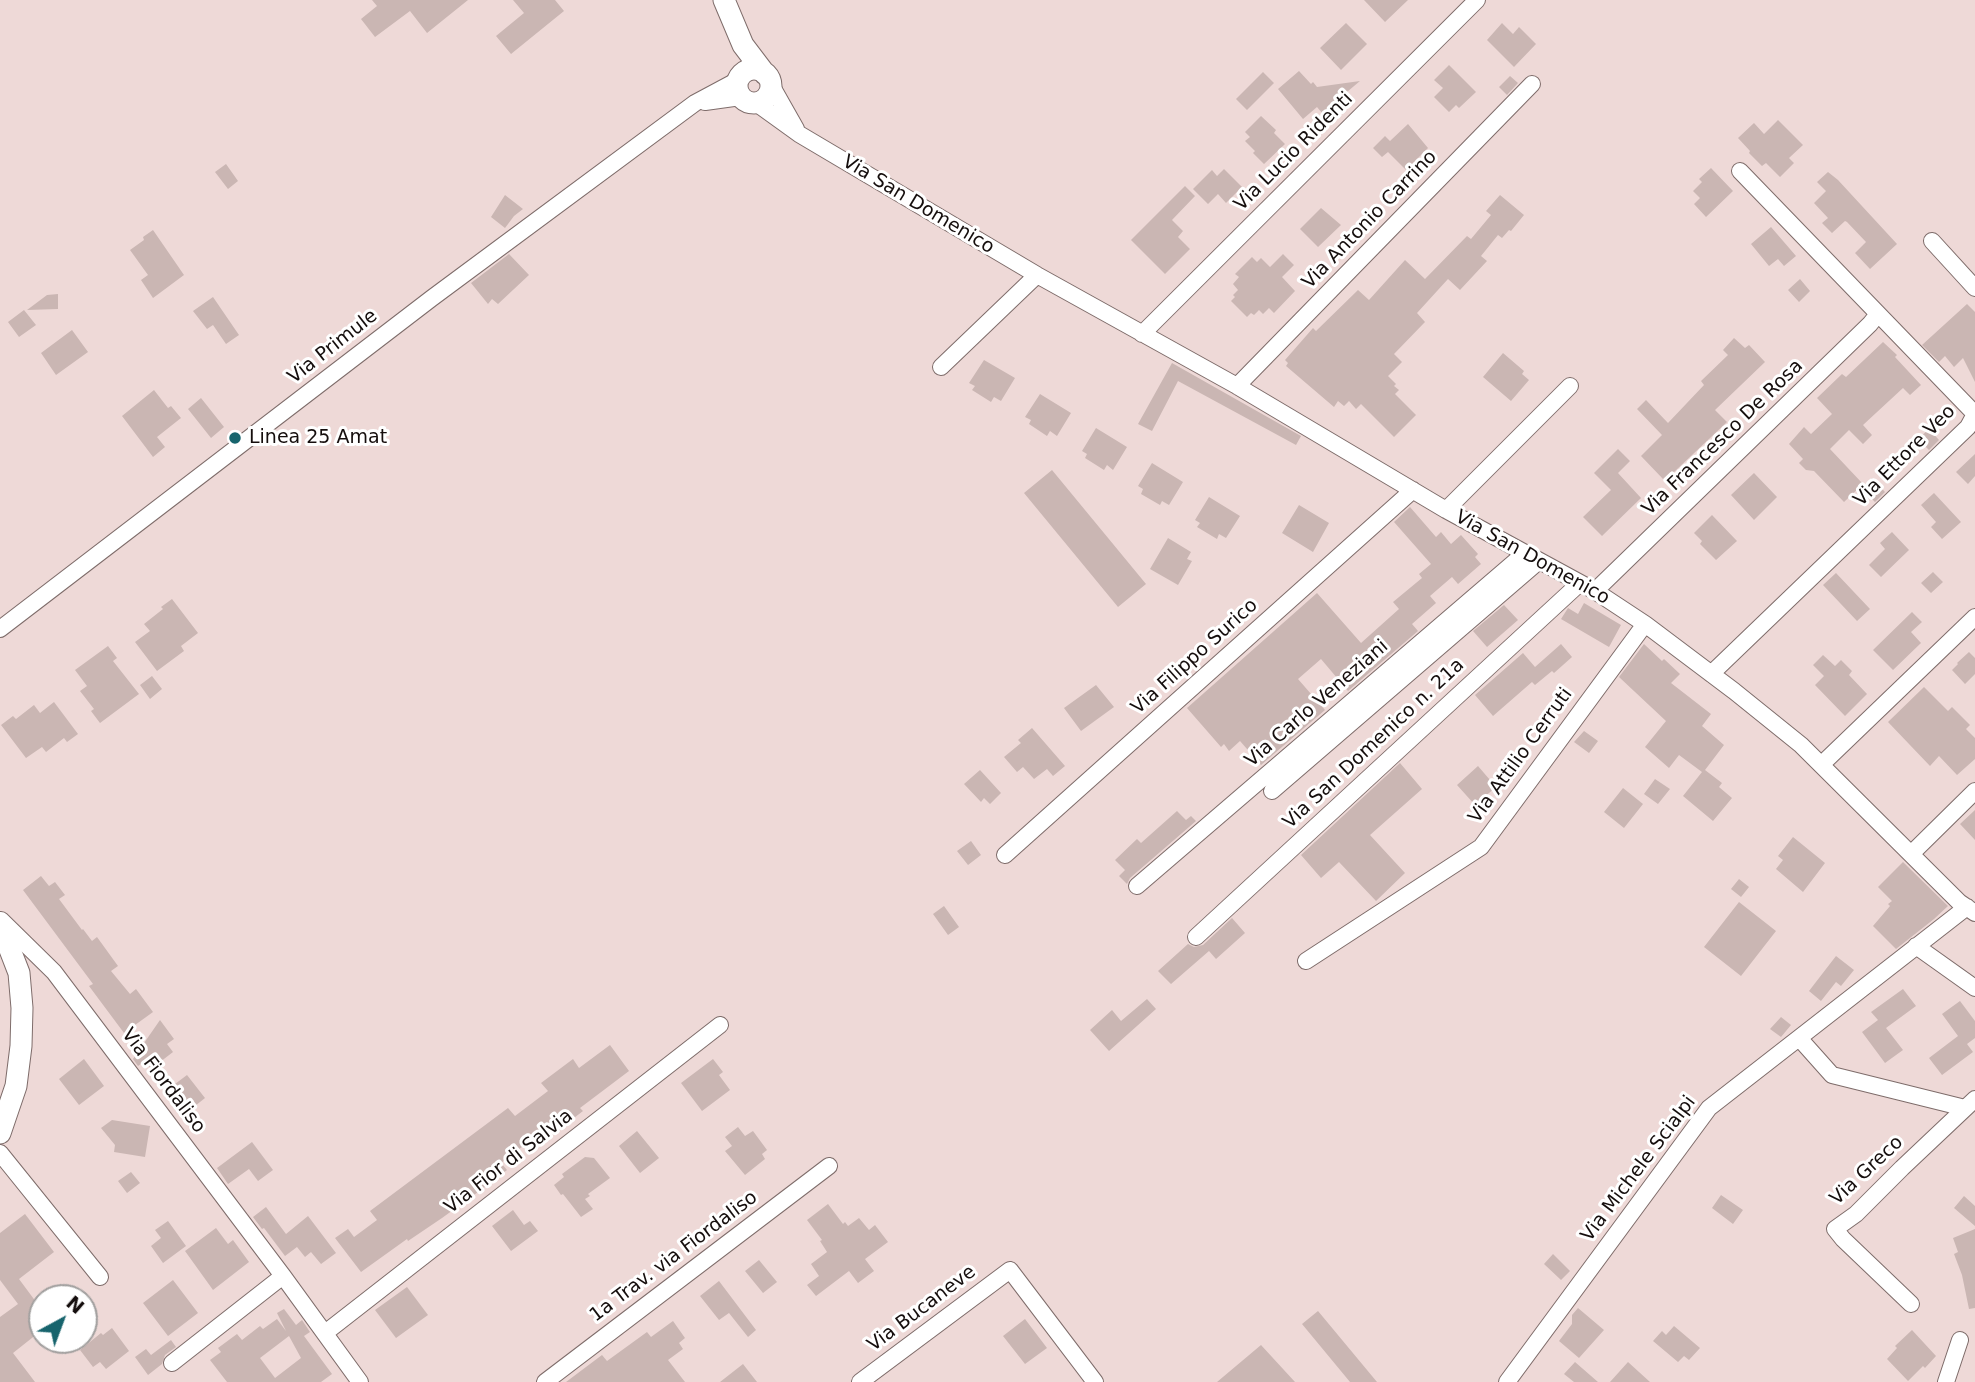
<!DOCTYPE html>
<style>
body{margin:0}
#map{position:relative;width:1975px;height:1382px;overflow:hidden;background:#eed9d7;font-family:"DejaVu Sans",sans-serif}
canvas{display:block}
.north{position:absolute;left:28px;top:1284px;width:70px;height:70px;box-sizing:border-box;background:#fff;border:2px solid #a19f9e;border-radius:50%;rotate:41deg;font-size:19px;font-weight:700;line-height:28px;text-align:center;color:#150e0d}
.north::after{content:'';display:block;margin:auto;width:24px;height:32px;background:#17646d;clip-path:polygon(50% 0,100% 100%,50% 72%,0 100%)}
</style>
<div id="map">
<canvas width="1975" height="1382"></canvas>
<div class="north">N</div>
</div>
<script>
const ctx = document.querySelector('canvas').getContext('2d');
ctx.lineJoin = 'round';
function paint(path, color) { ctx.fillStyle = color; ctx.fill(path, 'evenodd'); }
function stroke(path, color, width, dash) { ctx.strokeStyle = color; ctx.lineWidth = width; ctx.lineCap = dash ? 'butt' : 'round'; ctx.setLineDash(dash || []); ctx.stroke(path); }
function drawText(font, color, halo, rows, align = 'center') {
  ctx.font = font + ' "DejaVu Sans",sans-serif'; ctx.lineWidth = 6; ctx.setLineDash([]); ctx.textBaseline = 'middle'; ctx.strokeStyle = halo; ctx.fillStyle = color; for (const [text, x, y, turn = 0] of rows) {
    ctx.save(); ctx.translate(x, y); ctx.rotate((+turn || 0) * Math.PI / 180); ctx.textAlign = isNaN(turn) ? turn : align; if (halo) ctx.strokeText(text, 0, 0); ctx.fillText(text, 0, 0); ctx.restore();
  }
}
const building = new Path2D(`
 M372 0H468L427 33 410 11 375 37 361 19 377 6Z
 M513 0H555L564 11 511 54 496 36 524 13Z
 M1364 0H1408L1385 22Z
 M1346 23 1367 44 1341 70 1320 48Z
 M1502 23 1513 34 1519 27 1536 44 1514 67 1487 40Z
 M1449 65 1476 92 1459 108 1456 105 1449 112 1434 97 1443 88 1434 80Z
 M1299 71 1311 84 1313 82 1317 87 1360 81 1322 113 1317 107 1303 119 1278 89Z
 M1263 72 1274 83 1247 110 1236 99Z
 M1510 76 1518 83 1507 95 1499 87Z
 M1261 116 1276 130 1274 133 1285 144 1264 164 1253 153 1255 151 1245 141 1250 137 1245 132Z
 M1778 120 1803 145 1789 158 1794 163 1780 177 1766 163 1762 166 1749 153 1750 151 1738 138 1754 123 1764 134Z
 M1408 124 1428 148 1406 170 1388 152 1382 157 1373 148 1385 136 1390 141Z
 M226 164 238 181 228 189 215 172Z
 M1711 168 1733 191 1706 217 1694 204 1700 198 1693 191 1702 182 1699 179Z
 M1224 169 1242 187 1226 203 1218 194 1208 204 1193 189 1212 170 1217 176Z
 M1828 172 1838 180 1897 244 1870 269 1855 253 1866 242 1847 222 1845 221 1832 233 1822 223 1828 218 1814 203 1826 191 1817 182Z
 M1185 186 1195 196 1172 220 1183 231 1178 237 1190 249 1165 274 1131 240Z
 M505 195 523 209 514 216 505 228 491 217Z
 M1500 195 1524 215 1511 231 1509 230 1502 238 1498 235 1481 256 1487 261 1460 290 1448 279 1417 313 1425 322 1394 354 1402 362 1388 376 1396 384 1394 386 1399 390 1395 394 1416 415 1394 437 1361 404 1356 409 1349 401 1344 406 1338 401 1334 407 1286 366 1288 363 1285 360 1313 328 1316 331 1358 290 1369 300 1405 260 1425 279 1467 236 1471 239 1491 215 1486 211Z
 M1321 208 1341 225 1318 247 1300 229Z
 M1771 227 1796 256 1784 266 1778 259 1769 266 1751 244Z
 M153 230 184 275 153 298 141 280 148 275 130 250 144 240 143 237Z
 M509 254 529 275 498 304 492 299 488 304 471 283Z
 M1283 254 1294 265 1282 277 1295 291 1274 313 1269 308 1263 314 1259 310 1254 315 1251 313 1247 317 1231 301 1235 297 1233 295 1238 290 1233 284 1239 277 1235 274 1252 257 1257 262 1261 258 1270 267Z
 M1800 279 1810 291 1799 302 1788 290Z
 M58 294V309L27 310 47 295Z
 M213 297 239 335 226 344 213 325 207 329 193 311Z
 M1967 304 1975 312V382L1963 358 1954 367 1945 356 1939 362 1922 345Z
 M24 310 36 325 19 337 8 322Z
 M72 330 88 352 56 375 41 353Z
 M1734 338 1745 348 1749 345 1765 362 1715 410 1727 422 1673 473 1672 471 1663 479 1641 456 1662 435 1637 409 1646 400 1668 423 1704 385 1701 381 1728 355 1723 350Z
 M1883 342 1897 355 1895 357 1921 385 1910 395 1903 388 1863 425 1872 435 1863 444 1849 430 1830 449 1863 484 1844 502 1814 471 1806 470 1799 463 1803 459 1789 444 1804 427 1811 434 1832 414 1817 398 1842 374 1846 377Z
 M1503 353 1524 371 1522 374 1529 380 1511 401 1483 377Z
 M984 360 1015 378 1001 401 994 397 991 402 972 390 975 386 969 383Z
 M1172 363 1301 436 1296 445 1178 381 1152 431 1138 424Z
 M154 390 168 408 171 406 181 418 157 437 165 447 153 457 122 416Z
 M1040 394 1071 413 1057 436 1050 431 1047 436 1029 424 1031 420 1025 417Z
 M201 398 224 427 211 438 188 409Z
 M1096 428 1127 447 1113 470 1107 465 1104 470 1085 458 1087 454 1082 451Z
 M1929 429 1939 440 1929 450 1918 439Z
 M1618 449 1630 461 1618 473 1641 498 1602 536 1583 517 1611 490 1594 473Z
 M1975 454V476L1968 484 1956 472Z
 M1152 463 1183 482 1169 505 1162 501 1160 505 1141 494 1143 489 1138 486Z
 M1052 470 1146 584 1118 607 1024 493Z
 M1754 473 1777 497 1754 520 1731 495Z
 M1872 478 1885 492 1875 502 1862 489Z
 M1934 493 1961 522 1942 539 1931 527 1936 522 1921 505Z
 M1209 497 1240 516 1226 538 1219 534 1217 539 1197 527 1200 523 1195 520Z
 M1299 505 1329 523 1313 552 1282 533Z
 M1410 507 1436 537 1441 532 1451 544 1461 535 1478 554 1475 557 1481 564 1458 584 1452 577 1430 596 1436 603 1412 624 1418 631 1348 691 1321 659 1298 679 1325 710 1261 765 1240 741 1229 751 1224 744 1221 747 1187 708 1317 593 1361 643 1399 609 1393 602 1422 578 1419 574 1431 564 1394 522Z
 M1712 515 1737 541 1716 560 1700 544 1702 541 1694 533Z
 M1892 532 1909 550 1881 577 1869 565 1885 549 1880 543Z
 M1168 538 1191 552 1187 559 1192 561 1178 585 1150 569Z
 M1933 572 1943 582 1931 593 1921 583Z
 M1836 573 1870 609 1857 621 1823 585Z
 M172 599 198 633 181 646 184 651 157 671 135 642 150 631 144 624 163 609 161 607Z
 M1584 603 1621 625 1609 647 1561 619 1568 608 1578 614Z
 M1504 605 1518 620 1487 647 1473 631Z
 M1912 612 1922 622 1911 632 1921 643 1893 670 1873 650Z
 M1561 644 1572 657 1554 673 1552 671 1535 685 1532 682 1493 716 1475 695 1523 653 1535 667Z
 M1644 644 1662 661 1664 659 1680 674 1671 683 1711 714 1702 726 1724 745 1705 770 1722 783 1719 787 1732 798 1713 821 1683 796 1702 772 1679 755 1669 768 1645 747 1666 721 1619 677Z
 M108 646 117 658 113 661 139 694 100 723 91 711 94 709 80 691 87 686 75 670Z
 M1969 652 1975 658V674L1965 684 1952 670 1958 664 1957 663Z
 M1823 655 1835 666 1841 660 1852 671 1849 675 1867 694 1845 716 1815 685 1824 676 1813 665Z
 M152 676 162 689 150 699 140 685Z
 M1096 685 1114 707 1081 731 1064 708Z
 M1924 687 1948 711 1952 707 1970 725 1966 729 1975 738V759L1957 775 1939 756 1930 766 1888 722Z
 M54 702 78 734 67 742 64 738 46 752 42 747 26 758 1 725 13 716 16 719 34 705 40 713Z
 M1032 728 1065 766 1053 776 1047 769 1034 779 1023 767 1017 772 1004 757 1021 743 1018 740Z
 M1584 731 1598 741 1589 753 1574 742Z
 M1400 763 1422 789 1370 835 1405 873 1376 901 1339 862 1321 878 1301 855Z
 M1478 766 1496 787 1475 805 1457 785Z
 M980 770 1001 793 990 804 984 798 981 802 964 784Z
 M1655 779 1670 789 1658 804 1644 794Z
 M1623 788 1643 804 1624 828 1604 812Z
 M1975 810V840L1960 824Z
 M1177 811 1186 820 1191 816 1196 821 1130 878 1127 884 1119 876 1125 870 1115 860 1137 839 1141 843Z
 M1793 837 1825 863 1803 892 1776 869 1783 860 1778 856Z
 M971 841 981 855 968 865 957 851Z
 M1903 862 1948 906 1934 919 1896 949 1873 926 1890 906 1888 904 1892 901 1878 887Z
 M41 876 49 886 55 882 65 895 59 899 82 930 83 929 92 941 97 937 118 966 111 971 130 994 136 989 153 1012 124 1033 89 986 93 984 23 890Z
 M1739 879 1749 887 1741 897 1731 889Z
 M1739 902 1776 931 1741 976 1704 947Z
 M944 906 959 927 948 935 933 914Z
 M1232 918 1245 933 1216 959 1209 951 1171 984 1158 971 1188 944 1194 947 1203 945Z
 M1836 956 1854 970 1841 986 1836 982 1821 1001 1809 991Z
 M1903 989 1916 1006 1886 1028 1903 1050 1885 1063 1862 1032 1878 1020 1871 1012Z
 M1147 999 1156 1009 1109 1051 1090 1030 1112 1010 1121 1021Z
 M1960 1001 1975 1021V1038L1967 1044 1973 1052 1942 1075 1929 1058 1958 1036 1942 1014Z
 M1781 1017 1791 1025 1781 1037 1770 1029Z
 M160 1020 174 1039 167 1044 173 1052 151 1069 145 1061 138 1066 133 1059Z
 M610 1045 629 1071 580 1108 583 1111 570 1121 565 1114 501 1163 507 1170 485 1187 442 1218 408 1241 407 1239 361 1272 335 1238 348 1229 354 1237 377 1220 370 1211 508 1108 515 1116 548 1091 541 1083 573 1059 579 1068Z
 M84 1059 104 1086 79 1105 59 1079Z
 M713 1059 723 1072 719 1075 730 1090 702 1111 681 1083Z
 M187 1075 205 1098 185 1114 167 1090Z
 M112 1120 150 1126 145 1157 114 1152 115 1145 101 1128Z
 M738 1127 745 1136 753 1131 767 1150 762 1154 765 1159 745 1175 725 1151 732 1146 725 1137Z
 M637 1131 659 1158 640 1173 619 1146Z
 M252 1142 273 1170 258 1181 249 1169 228 1184 217 1168Z
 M585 1157 594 1158 610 1178 588 1194 590 1196 585 1199 593 1209 581 1217 563 1194 561 1195 554 1185 564 1177 562 1174Z
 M131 1172 140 1183 127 1193 118 1181Z
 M1721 1195 1743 1210 1733 1224 1712 1208Z
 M1964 1196 1975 1206V1226L1954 1208Z
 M828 1204 843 1224 845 1222 848 1226 859 1218 869 1230 875 1225 888 1242 865 1259 874 1271 858 1283 849 1271 816 1296 807 1285 819 1276 811 1264 827 1252 820 1241 822 1240 807 1220Z
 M266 1207 286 1234 308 1216 336 1253 321 1264 311 1252 305 1257 297 1247 285 1256 264 1228 262 1229 253 1217Z
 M513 1210 524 1225 530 1221 538 1231 511 1251 492 1226Z
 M25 1214 54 1252 19 1279 42 1310V1330L13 1353 35 1382H0V1317L18 1304 0 1280V1233Z
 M168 1221 186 1246 163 1263 151 1246 161 1238 155 1230Z
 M216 1228 228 1244 233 1240 249 1262 213 1290 185 1251Z
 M1975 1229V1308L1969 1309 1962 1275 1954 1254 1958 1252 1953 1238Z
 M1553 1254 1570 1271 1561 1280 1544 1264Z
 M759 1260 777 1282 763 1293 745 1271Z
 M173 1280 198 1313 168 1336 143 1303Z
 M719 1281 756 1330 748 1337 729 1313 719 1320 700 1296Z
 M407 1287 428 1315 396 1338 375 1310Z
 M1578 1308 1604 1330 1579 1358 1559 1341 1572 1324V1315Z
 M284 1309 296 1325 302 1320 310 1332 304 1336 332 1374 321 1382H227L210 1360 221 1352 218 1348 237 1334 242 1340 260 1326 263 1329 277 1319 286 1331 277 1313ZM289 1336 301 1358 275 1378 260 1358Z
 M1318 1311 1377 1382H1350L1302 1324Z
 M1025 1319 1047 1348 1025 1364 1003 1336Z
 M673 1321 685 1338 679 1343 683 1349 668 1360 685 1382H566L602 1355 607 1361 647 1332 651 1337Z
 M1674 1326 1700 1348 1689 1360 1684 1356 1678 1362 1653 1341 1662 1331 1666 1335Z
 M112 1328 129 1351 106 1369 100 1362 93 1367 80 1350 101 1333 103 1335Z
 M1912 1330 1936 1356 1925 1368 1923 1366 1908 1381 1887 1359 1897 1348 1895 1346Z
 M171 1340 176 1347 165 1355 162 1364 148 1375 135 1357 146 1349 151 1355Z
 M1261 1345 1295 1382H1217Z
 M1575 1362 1598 1382H1574L1564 1374Z
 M1628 1362 1650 1382H1610Z
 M743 1364 757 1382H720Z`);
const minor = new Path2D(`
 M770 83 796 129
 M705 102 741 97
 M756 103 799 134 1037 275 1237 386 1446 510 1595 591 1645 624 1734 691 1801 745 1959 902 1975 913
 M1932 241 1975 288
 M1142 334 1477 0
 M941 367 1037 275
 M1237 386 1532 84
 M1446 510 1570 386
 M1595 591 1870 324 1878 314
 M0 629 432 298 695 103 738 80
 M1711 674 1968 427 1975 414 1740 171
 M1822 764 1975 617
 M1272 791 1539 561
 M1911 854 1975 791
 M1005 855 1413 490
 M1137 886 1525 553
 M1 920 54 972 283 1276 360 1382
 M1196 937 1580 583
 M1916 946 1975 988
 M1306 961 1481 847 1645 624
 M1799 1038 1832 1075 1965 1108
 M0 1153 100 1277
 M1911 1304 1843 1239 1835 1229 1856 1214 1902 1168 1975 1099
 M325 1333 720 1025
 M172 1363 283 1276
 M545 1382 829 1166
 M860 1382 1010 1270 1095 1382
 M1507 1382 1709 1108 1967 907
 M1946 1382 1960 1340`);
const tertiary = new Path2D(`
 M724 0 743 45 765 74
 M737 86a17 17 0 1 1 34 0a17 17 0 1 1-34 0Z
 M0 924 19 973 22 1008 21 1046 16 1086 0 1133`);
const markers = [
 [235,438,7,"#17646d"]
];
const streetNames = [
 ["Via Lucio Ridenti",1294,152,-45],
 ["Via San Domenico",918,205,31],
 ["Via Antonio Carrino",1370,220,-46],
 ["Via Primule",333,347,-38],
 ["Via Francesco De Rosa",1723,438,-44],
 ["Via Ettore Veo",1905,456,-45],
 ["Via San Domenico",1532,558,29],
 ["Via Filippo Surico",1195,657,-42],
 ["Via Carlo Veneziani",1317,704,-41],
 ["Via San Domenico n. 21a",1374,744,-43],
 ["Via Attilio Cerruti",1521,756,-54],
 ["Via Fiordaliso",163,1081,53],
 ["Via Fior di Salvia",509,1162,-38],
 ["Via Michele Scialpi",1639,1169,-53],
 ["Via Greco",1867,1171,-43],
 ["1a Trav. via Fiordaliso",674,1257,-37],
 ["Via Bucaneve",922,1309,-37]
];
const poiNames = [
 ["Linea 25 Amat",249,438]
];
paint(building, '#cab6b3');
stroke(minor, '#7e6c6a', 18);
stroke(tertiary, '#7e6c6a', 23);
stroke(minor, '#fff', 16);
stroke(tertiary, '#fff', 21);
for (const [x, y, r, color] of markers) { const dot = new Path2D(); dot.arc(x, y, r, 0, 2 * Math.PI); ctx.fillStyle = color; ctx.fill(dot); stroke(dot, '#fff', 2.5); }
drawText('19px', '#150e0d', '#fff', streetNames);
drawText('19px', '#150e0d', '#fff', poiNames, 'left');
</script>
